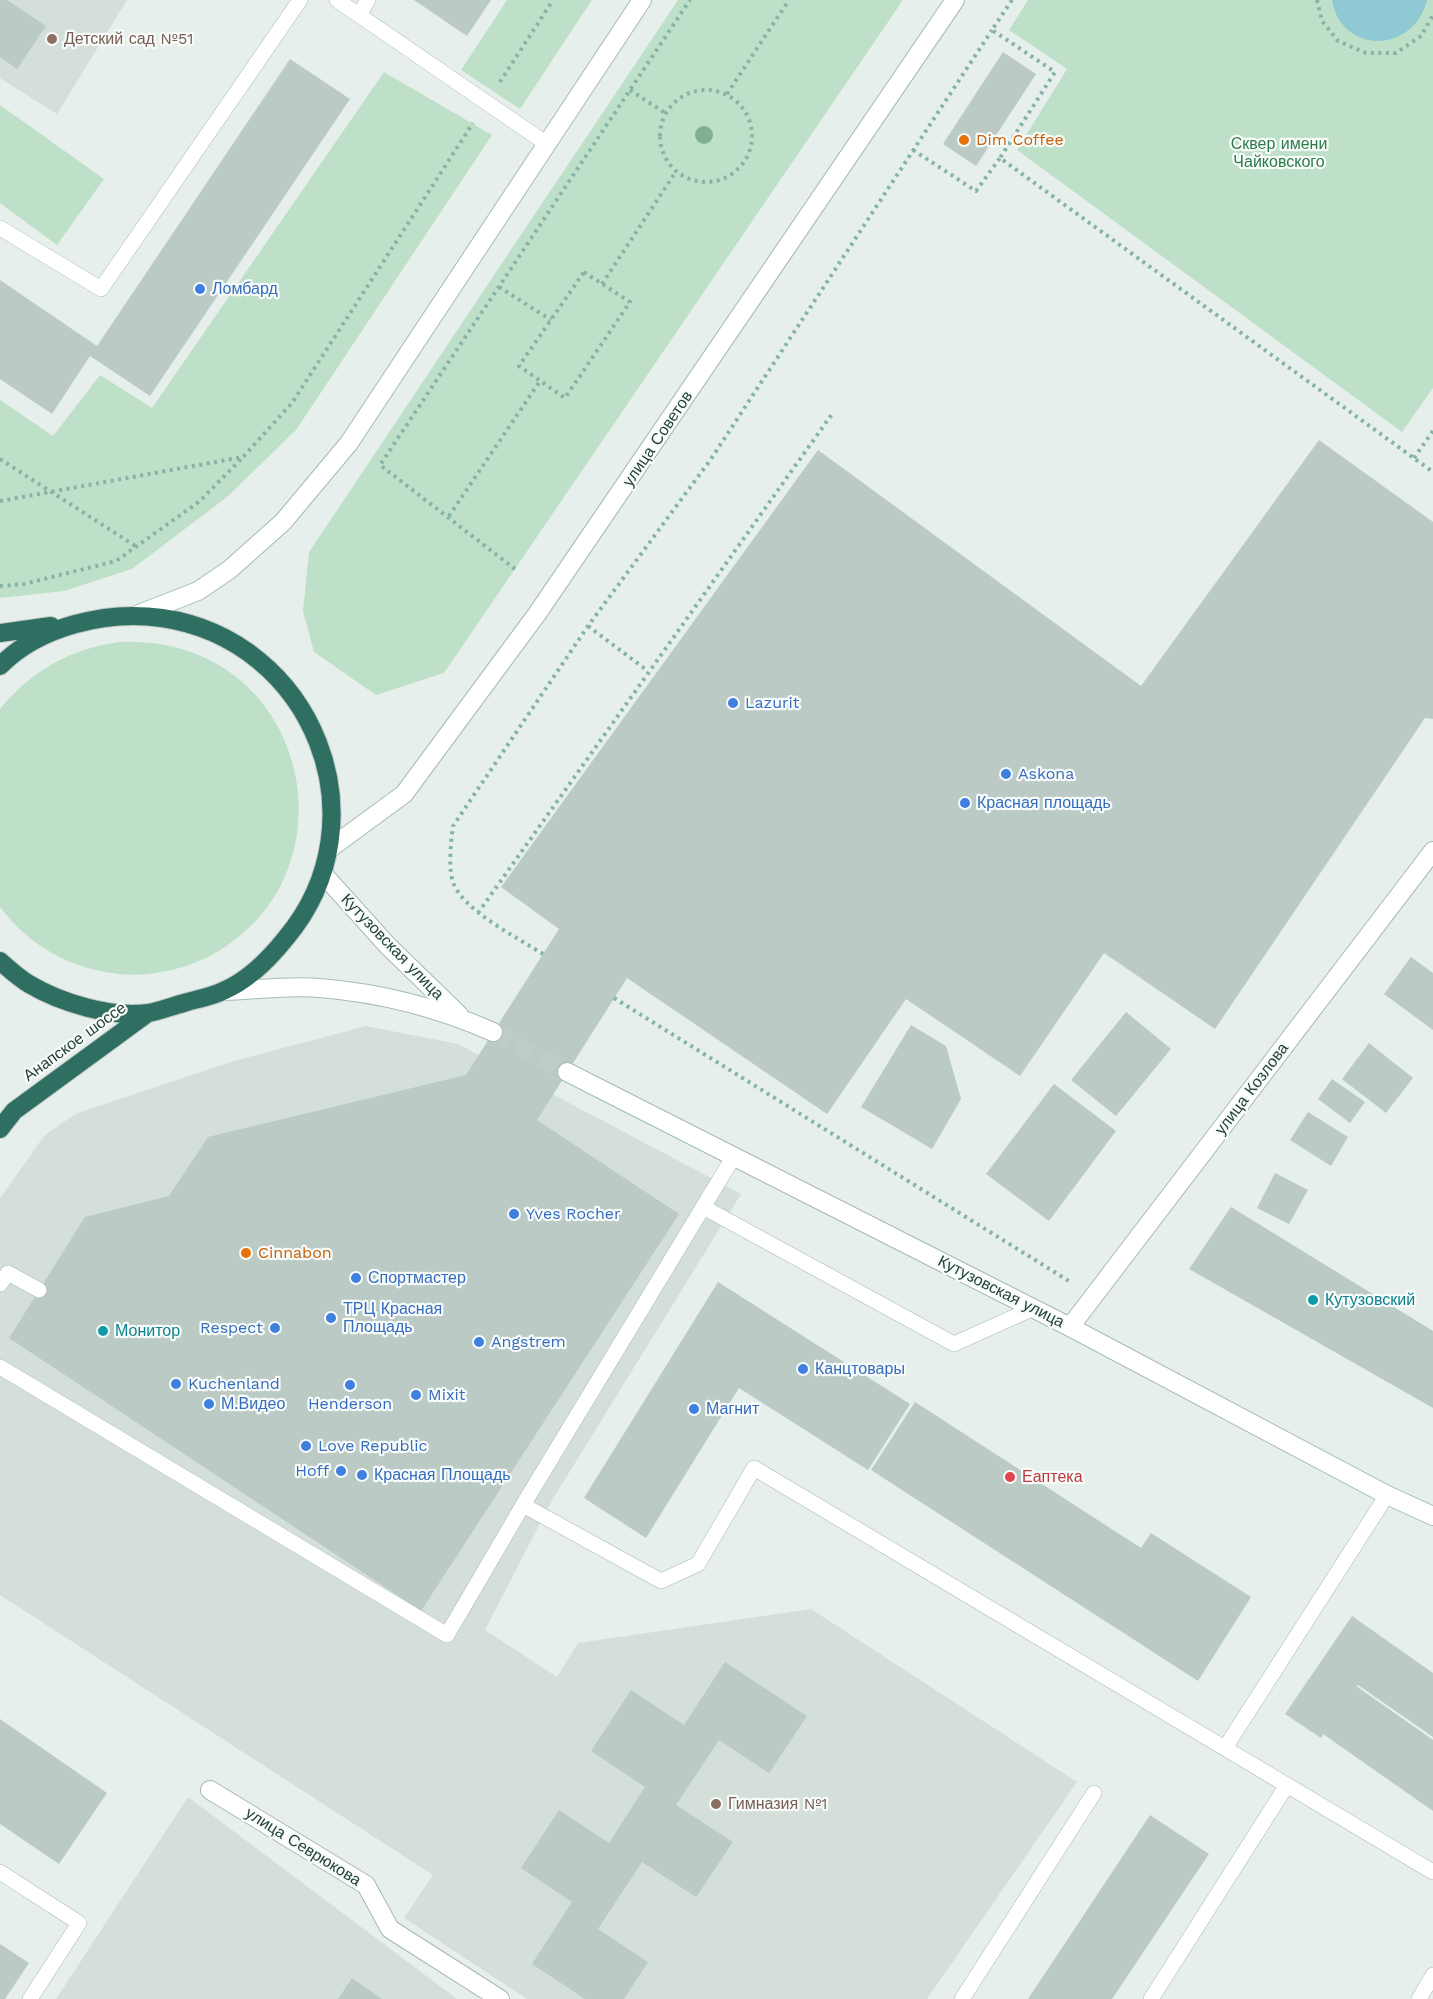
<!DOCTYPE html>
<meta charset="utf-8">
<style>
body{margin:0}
canvas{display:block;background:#e6efeb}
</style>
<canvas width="1433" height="1999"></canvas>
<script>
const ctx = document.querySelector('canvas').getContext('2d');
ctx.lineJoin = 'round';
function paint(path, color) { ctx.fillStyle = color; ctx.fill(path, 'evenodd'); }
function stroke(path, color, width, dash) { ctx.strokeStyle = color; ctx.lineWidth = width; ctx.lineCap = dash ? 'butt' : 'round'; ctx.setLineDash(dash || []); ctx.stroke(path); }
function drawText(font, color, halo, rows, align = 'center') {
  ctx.font = font + ' "Work Sans",sans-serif'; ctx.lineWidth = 4.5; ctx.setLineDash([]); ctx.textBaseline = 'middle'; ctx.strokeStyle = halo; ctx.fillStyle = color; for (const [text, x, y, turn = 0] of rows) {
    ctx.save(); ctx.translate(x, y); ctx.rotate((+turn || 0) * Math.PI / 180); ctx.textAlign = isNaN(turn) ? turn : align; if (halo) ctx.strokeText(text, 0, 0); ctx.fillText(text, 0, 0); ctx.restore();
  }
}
const built = new Path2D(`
 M0 0H127L57 114 0 78Z
 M366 1026 458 1044 741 1194 551 1502 485 1630 557 1677 578 1643 811 1609 1077 1782 927 1999H527L404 1918 433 1875 0 1595V1198L44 1136 75 1114 234 1061Z
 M188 1797 457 1999H56Z`);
const green = new Path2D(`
 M507 0H592L520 109 461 70Z
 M678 0H903L444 673 376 695 314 652 303 611 309 552Z
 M1028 0H1433V388L1402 432 1017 150 1067 69 1009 30Z
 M384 72 492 135 296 430 227 497 132 569 64 591 0 598V400L53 436 100 375 152 408Z
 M0 105 104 179 57 245 0 203Z
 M119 642C150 641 179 645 207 659 290 698 322 804 281 885 265 916 239 941 208 957 181 970 149 977 119 974 71 969 29 946 0 907V709C31 671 70 649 119 642Z`);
const water = new Path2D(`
 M1332 0H1427C1414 54 1341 55 1332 0Z`);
const building = new Path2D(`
 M0 0H7L46 26 17 69 0 57Z
 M414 0H491L467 36Z
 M1003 52 1036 74 976 166 943 144Z
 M290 59 350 99 150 396 90 356 52 414 0 379V280L97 346Z
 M1319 440 1433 522V719L1425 718 1215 1029 1104 953 1020 1076 906 999 827 1114 627 978 537 1120 679 1214 421 1611 9 1338 85 1217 169 1196 208 1137 466 1075 559 929 501 887 818 450 1141 686Z
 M1411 957 1433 973V1030L1384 994Z
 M1126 1012 1171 1049 1116 1116 1071 1080Z
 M911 1025 946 1046 961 1099 932 1149 861 1107Z
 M1369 1043 1413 1078 1386 1113 1342 1079Z
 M1332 1079 1365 1102 1350 1123 1318 1099Z
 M1054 1084 1116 1131 1049 1221 986 1174Z
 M1308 1112 1348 1137 1331 1166 1290 1140Z
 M1275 1173 1308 1190 1289 1224 1257 1208Z
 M1231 1207 1433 1331V1408L1189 1269Z
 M718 1282 910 1404 868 1470 739 1388 646 1538 584 1498Z
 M915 1402 1141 1548 1151 1533 1251 1597 1198 1681 871 1470Z
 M1352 1616 1433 1673V1737L1358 1685 1356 1686 1433 1740V1811L1323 1734 1321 1738 1285 1714Z
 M725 1662 807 1716 769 1773 719 1740 676 1805 733 1842 696 1897 642 1862 598 1929 648 1962 624 1999H585L532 1964 572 1902 521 1868 559 1810 609 1843 645 1787 591 1751 631 1690 684 1725Z
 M0 1719 107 1793 59 1864 0 1824Z
 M1150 1815 1209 1854 1112 1999H1028Z
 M0 1944 29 1963 5 1999H0Z
 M352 1978 382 1999H338Z`);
const secondaryTunnel = new Path2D(`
 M493 1032 567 1072`);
const path = new Path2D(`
 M1012 0 992 30 1055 72 1000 158 1433 472
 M1317 0 1322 21 1338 41 1366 53H1396L1421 36 1433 15
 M500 82 553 0
 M660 136a46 46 0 1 1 92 0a46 46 0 1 1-92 0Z
 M630 90 665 113
 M727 94 789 0
 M913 150 976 191 1000 158
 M584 272 630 302 565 398 519 366Z
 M602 284 675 173
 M499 287 551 320
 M1414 458 1433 431
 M0 459 137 547
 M0 501 243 457 292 403 473 123
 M449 516 540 381
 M515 569 380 465 690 0
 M0 586 24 584 116 561 200 501 243 457
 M588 626 648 671
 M478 913 832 414
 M543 954C518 938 462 910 453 882 448 868 451 841 453 826L588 626 711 459 992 30
 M614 998 1072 1283`);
const lane = new Path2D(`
 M337 0 547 144
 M359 15 368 0
 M0 228 101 289 300 0
 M734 1156 523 1505 661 1581 698 1564 754 1468 1433 1872
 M703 1207 954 1344 1034 1308
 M0 1284 8 1273 39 1290
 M0 1367 447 1635 523 1505
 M1225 1748 1387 1495
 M0 1872 79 1923 30 1999
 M962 1999 1094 1793
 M1151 1999 1287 1785
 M1419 1999 1433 1975`);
const street = new Path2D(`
 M1070 1327 1433 851
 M210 1790 366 1885 390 1929 500 1999`);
const secondary = new Path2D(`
 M139 614 198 591 229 570 283 522 349 443 642 0
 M329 849 404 794 537 614 955 0
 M323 874 388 946 459 1015
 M224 991C253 990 292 985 320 988 380 993 439 1008 493 1032
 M567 1072 1070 1327 1387 1495 1433 1516`);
const highway = new Path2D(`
 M0 633 51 626
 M0 666C39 626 108 610 162 618 313 640 385 820 286 938 270 958 247 981 223 991 211 997 196 999 184 1003 172 1006 160 1011 148 1013 111 1018 61 1003 29 984 19 978 9 969 0 961
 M0 1129 14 1111 148 1013`);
const trees = [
 [704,135]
];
const markers = [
 [52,39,6,"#8d6e63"],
 [964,140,6,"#e8710a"],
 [200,289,6,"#3f7fe0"],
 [733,703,6,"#3f7fe0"],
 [1006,774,6,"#3f7fe0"],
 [965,803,6,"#3f7fe0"],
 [514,1214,6,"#3f7fe0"],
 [246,1253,6,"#e8710a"],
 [356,1278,6,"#3f7fe0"],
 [1313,1300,6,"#0f9aa8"],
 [331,1318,6,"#3f7fe0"],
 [275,1328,6,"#3f7fe0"],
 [103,1331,6,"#0f9aa8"],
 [479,1342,6,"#3f7fe0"],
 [803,1369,6,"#3f7fe0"],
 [176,1384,6,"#3f7fe0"],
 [350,1385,6,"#3f7fe0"],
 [416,1395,6,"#3f7fe0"],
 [209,1404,6,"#3f7fe0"],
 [694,1409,6,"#3f7fe0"],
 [306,1446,6,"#3f7fe0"],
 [341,1471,6,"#3f7fe0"],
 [362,1475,6,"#3f7fe0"],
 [1010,1477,6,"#e0444e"],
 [716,1804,6,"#8d6e63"]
];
const educationNames = [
 ["Детский сад №51",64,39],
 ["Гимназия №1",728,1804]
];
const foodNames = [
 ["Dim Coffee",976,140],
 ["Cinnabon",258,1253]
];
const parkNames = [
 ["Сквер имени",1279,144],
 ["Чайковского",1279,162]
];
const shopNames = [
 ["Ломбард",212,289],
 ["Lazurit",745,703],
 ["Askona",1018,774],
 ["Красная площадь",977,803],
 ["Yves Rocher",526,1214],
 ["Спортмастер",368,1278],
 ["ТРЦ Красная",343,1309],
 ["Площадь",343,1327],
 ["Respect",263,1328,"right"],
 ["Angstrem",491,1342],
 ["Канцтовары",815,1369],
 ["Kuchenland",188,1384],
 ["Mixit",428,1395],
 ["М.Видео",221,1404],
 ["Henderson",350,1404,"center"],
 ["Магнит",706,1409],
 ["Love Republic",318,1446],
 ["Hoff",329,1471,"right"],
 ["Красная Площадь",374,1475]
];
const streetNames = [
 ["улица Советов",658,439,-56],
 ["Кутузовская улица",392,947,46],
 ["Анапское шоссе",75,1042,-36],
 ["улица Козлова",1252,1089,-53],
 ["Кутузовская улица",1001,1292,27],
 ["улица Севрюкова",303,1847,32]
];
const cultureNames = [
 ["Кутузовский",1325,1300],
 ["Монитор",115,1331]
];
const healthNames = [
 ["Еаптека",1022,1477]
];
paint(built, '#d4dfda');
paint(green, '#bfe0c8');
paint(water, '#8ec9d4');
paint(building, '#bbcac4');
stroke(secondaryTunnel, '#bfccc8', 18, [18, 9]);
stroke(lane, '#a8b8b2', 16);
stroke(street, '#a8b8b2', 20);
stroke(secondary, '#a4bbb3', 20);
stroke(highway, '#c2cac8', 20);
stroke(path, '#86b3a5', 4, [3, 4.5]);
stroke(lane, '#fff', 15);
stroke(street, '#fff', 18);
stroke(secondary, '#fff', 18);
stroke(highway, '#2f6f62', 18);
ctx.fillStyle = '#80af93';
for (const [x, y] of trees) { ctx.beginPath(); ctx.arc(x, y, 9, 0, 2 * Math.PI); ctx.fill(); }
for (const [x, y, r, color] of markers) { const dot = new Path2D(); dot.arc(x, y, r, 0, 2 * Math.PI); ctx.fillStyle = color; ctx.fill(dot); stroke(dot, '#f7fbf9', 2); }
drawText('16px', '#785e54', '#f7fbf9', educationNames, 'left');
drawText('16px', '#c56008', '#f7fbf9', foodNames, 'left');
drawText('16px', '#2d7a4b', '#f7fbf9', parkNames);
drawText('16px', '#366cbe', '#f7fbf9', shopNames, 'left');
drawText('16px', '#24423a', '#f7fbf9', streetNames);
drawText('16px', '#0d838f', '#f7fbf9', cultureNames, 'left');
drawText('16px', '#be3a42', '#f7fbf9', healthNames, 'left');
</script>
